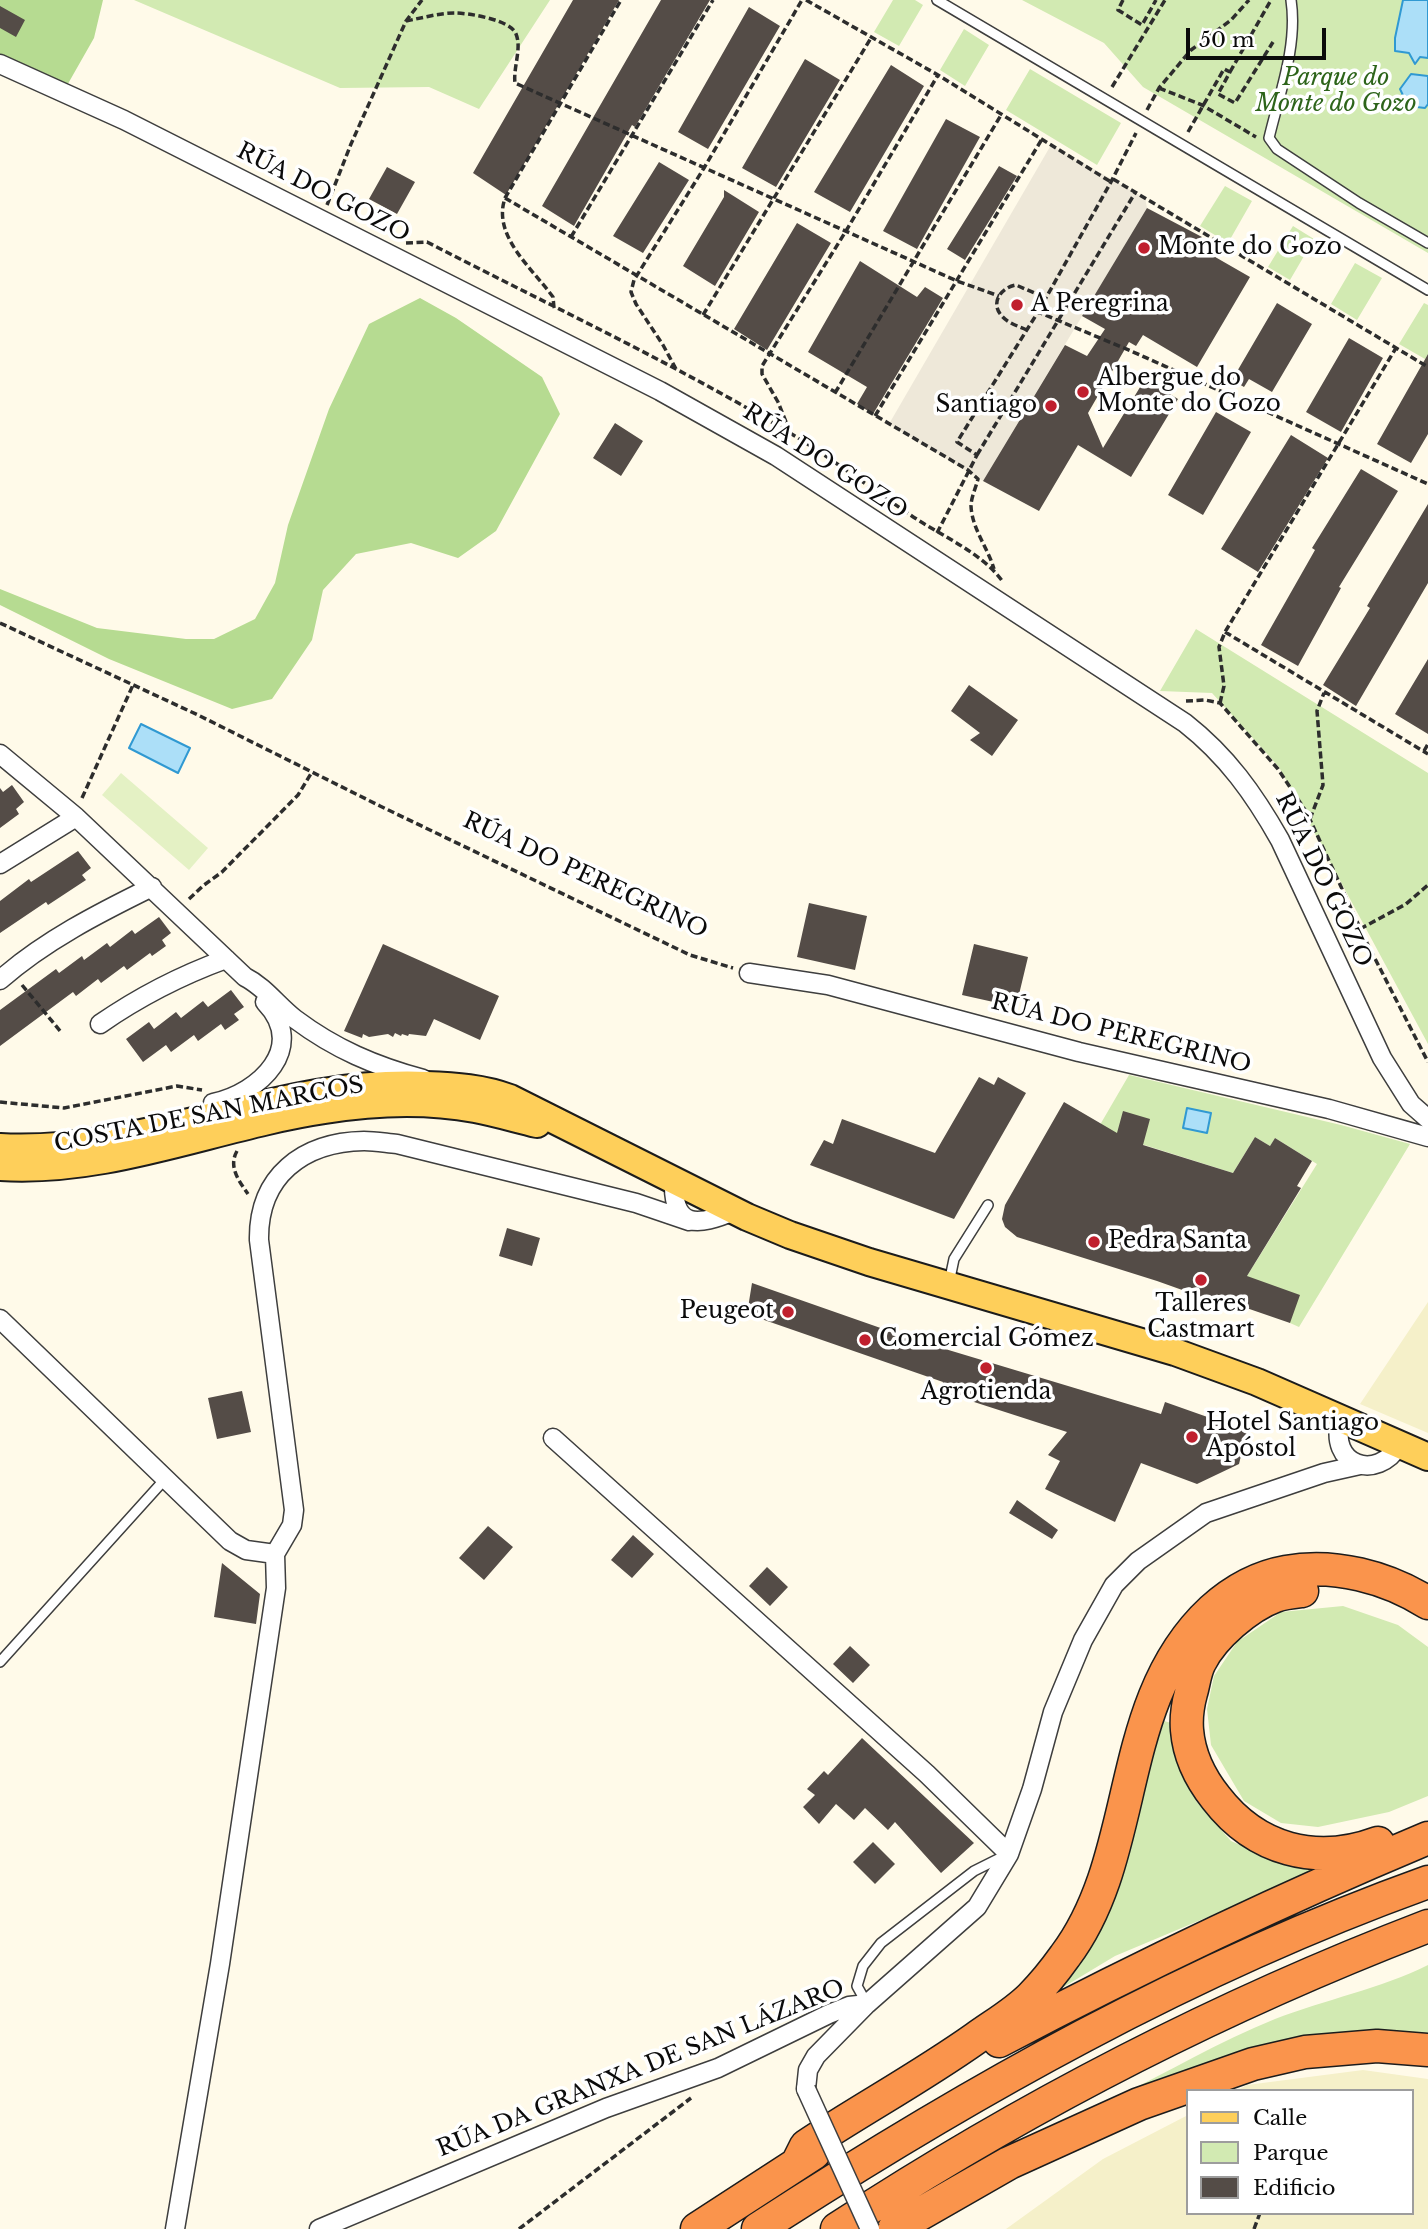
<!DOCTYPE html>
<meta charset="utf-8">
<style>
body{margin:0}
#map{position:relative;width:1428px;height:2229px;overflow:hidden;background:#fffae9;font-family:"Libre Baskerville",serif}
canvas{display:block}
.legend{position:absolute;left:1186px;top:2089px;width:228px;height:126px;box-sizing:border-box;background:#fff;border:2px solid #9d9d9d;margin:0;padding:9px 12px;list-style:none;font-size:21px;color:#0b0b0b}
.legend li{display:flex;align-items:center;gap:14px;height:35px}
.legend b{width:35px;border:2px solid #9d9d9d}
.scale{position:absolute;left:1186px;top:28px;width:140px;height:32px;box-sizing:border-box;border:4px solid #0b0b0b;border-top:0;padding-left:9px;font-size:21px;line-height:24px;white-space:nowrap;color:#0b0b0b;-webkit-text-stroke:5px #fff;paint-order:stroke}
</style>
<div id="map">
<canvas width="1428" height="2229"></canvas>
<ul class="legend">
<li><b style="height:9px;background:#fecf5a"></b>Calle</li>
<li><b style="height:19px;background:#d2eab2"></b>Parque</li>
<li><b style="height:19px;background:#544c47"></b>Edificio</li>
</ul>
<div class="scale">50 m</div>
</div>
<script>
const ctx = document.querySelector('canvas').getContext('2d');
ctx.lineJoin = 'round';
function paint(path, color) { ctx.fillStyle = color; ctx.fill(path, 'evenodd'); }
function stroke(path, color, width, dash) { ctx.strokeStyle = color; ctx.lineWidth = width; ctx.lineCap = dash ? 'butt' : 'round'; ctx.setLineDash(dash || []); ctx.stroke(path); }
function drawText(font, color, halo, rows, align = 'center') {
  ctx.font = font + ' "Libre Baskerville",serif'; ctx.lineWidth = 7; ctx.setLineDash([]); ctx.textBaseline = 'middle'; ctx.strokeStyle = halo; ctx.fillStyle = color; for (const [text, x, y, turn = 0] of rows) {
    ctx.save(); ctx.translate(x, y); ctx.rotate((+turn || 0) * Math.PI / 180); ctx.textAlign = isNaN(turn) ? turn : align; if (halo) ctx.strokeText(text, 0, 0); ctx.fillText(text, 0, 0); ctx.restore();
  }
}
const farmland = new Path2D(`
 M1428 1302V1433L1360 1404Z
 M1363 2070 1428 2079V2229H1006L1103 2159 1188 2115V2213H1412V2091H1236L1247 2085Z`);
const green = new Path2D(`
 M134 0H550L479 109 429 87 340 88Z
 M893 0H915L923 5 899 46 874 32Z
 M1022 0H1428V253L1143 87 1104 43Z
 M964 29 989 45 965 86 940 70Z
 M1030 69 1121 123 1097 165 1006 110Z
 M1225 186 1252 201 1228 243 1200 226Z
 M1293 226 1314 239 1290 280 1268 267Z
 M1355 263 1382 278 1357 320 1331 304Z
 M1424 303 1428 305V354L1425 359 1399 344Z
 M1196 629 1428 773V1044L1279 767 1212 693 1160 691Z
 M1129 1075 1341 1125 1410 1144 1299 1327 1290 1323 1247 1276 1317 1164 1275 1138 1270 1146 1255 1137 1233 1173 1097 1130Z
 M1343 1606 1398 1625 1428 1647V1796L1389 1812 1318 1827 1281 1823 1244 1801 1211 1745 1207 1709 1214 1676 1237 1642 1281 1612Z
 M1164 1721 1175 1724 1178 1756 1196 1801 1231 1841 1272 1859 1317 1867 1284 1885 1115 1956 1047 1997 1086 1955 1109 1901 1128 1851 1144 1795 1153 1752Z
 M1428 1965V2038L1401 2032 1341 2034 1243 2051 1115 2098C1168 2072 1220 2041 1275 2019 1324 2000 1382 1988 1428 1965Z`);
const forest = new Path2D(`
 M0 0H103L94 38 65 89 0 55Z
 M420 298 456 318 542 377 560 414 496 531 458 558 411 543 356 554 323 590 312 640 272 699 232 709 109 659 0 605V589L97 628 186 639H214L255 619 275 583 288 525 329 409 369 324Z`);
const pitch = new Path2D(`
 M121 773 208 848 189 870 102 795Z`);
const plaza = new Path2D(`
 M1051 145 1145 198 1147 208 983 481 889 424Z`);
const water = new Path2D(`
 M1403 0H1428V58L1420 57 1415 64 1409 53 1395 51V38Z
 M1411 74 1428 76V104L1425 108 1408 106 1400 89Z
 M141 724 190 748 178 773 129 748Z
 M1187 1108 1211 1113 1207 1133 1183 1128Z`);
const building = new Path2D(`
 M573 0H619L506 195 473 173Z
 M661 0H710L635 127 632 125 574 226 542 206Z
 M0 6 25 20 16 37 0 28Z
 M749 7 780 26 708 149 678 132Z
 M805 59 840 80 776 187 742 168Z
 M891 65 924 86 850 212 814 192Z
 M946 119 980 137 917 249 883 231Z
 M659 162 689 180 643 253 613 236Z
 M999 166 1017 176 965 260 947 249Z
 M387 167 415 182 397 214 369 199Z
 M724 190 759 212 715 286 683 266 724 197Z
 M1147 208 1202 237 1196 246 1250 277 1197 367 1143 335 1136 346 1129 342 1088 413 1103 448 1145 379 1178 399 1131 477 1078 445 1039 511 983 481 1065 345 1087 356 1105 329 1082 316Z
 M797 223 831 243 767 350 734 329Z
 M860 261 917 297 925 287 943 298 873 414 857 404 867 387 808 352Z
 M1277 303 1312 324 1272 392 1249 379 1244 387 1232 380Z
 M1349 338 1383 358 1341 432 1306 412Z
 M1428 354V434L1411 463 1377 444Z
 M1216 412 1251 432 1203 515 1168 495Z
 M615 423 643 441 621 476 593 458Z
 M1291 435 1328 458 1258 572 1221 549Z
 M1361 469 1398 491 1339 587 1341 588 1298 666 1261 645 1315 550 1312 548Z
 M1428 504V583L1356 706 1323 685 1370 608 1367 606Z
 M1428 659V734L1395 714Z
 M969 685 1018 720 992 756 970 740 980 733 951 711Z
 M12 785 24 802 16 809 19 814 0 828V788L3 792Z
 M78 851 91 868 82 875 86 880 48 905 46 902 0 933V901L29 879 31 882Z
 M809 903 867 916 855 970 797 957Z
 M159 917 171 933 162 940 166 946 152 956 150 953 127 970 124 966 101 983 98 979 76 996 73 992 0 1046V1010L56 969 59 973 82 956 84 960 107 943 110 947 132 930 135 934Z
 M383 944 499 996 480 1040 434 1019 426 1036 409 1034 408 1036 402 1034 401 1036 395 1033 393 1037 388 1034 369 1037 363 1034 362 1038 344 1031Z
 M974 944 1028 957 1016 1007 962 995Z
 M231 990 244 1007 234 1014 239 1020 225 1030 221 1024 198 1041 194 1035 171 1052 166 1045 143 1062 126 1039 149 1022 154 1029 176 1012 181 1018 203 1001 208 1007Z
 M979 1077 994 1085 998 1077 1026 1093 954 1219 810 1165 824 1140 833 1144 842 1119 935 1153Z
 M1064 1102 1117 1133 1123 1111 1150 1119 1143 1145 1233 1173 1255 1137 1270 1146 1275 1138 1312 1161 1297 1186 1301 1188 1247 1276 1300 1295 1290 1323 1232 1303 1230 1307 1157 1281 1017 1237 1005 1227 1002 1219 1005 1205Z
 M507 1228 540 1238 532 1266 499 1256Z
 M752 1283 912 1339 1161 1414 1165 1402 1247 1431 1239 1464 1197 1484 1141 1463 1115 1522 1045 1489 1060 1461 1048 1455 1067 1432 940 1391 943 1382 747 1314Z
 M242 1391 251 1432 217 1439 208 1398Z
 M1017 1500 1058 1530 1052 1539 1009 1513Z
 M488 1526 513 1547 484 1580 459 1558Z
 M633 1535 654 1554 632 1578 611 1560Z
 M222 1563 260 1594 256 1624 214 1617Z
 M767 1567 788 1587 770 1606 749 1586Z
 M850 1646 870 1665 853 1683 833 1664Z
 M862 1738 974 1843 941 1873 895 1822 888 1830 865 1808 854 1820 836 1804 819 1824 803 1807 815 1795 807 1789 824 1771 828 1775Z
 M873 1842 895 1864 875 1884 853 1862Z`);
const path = new Path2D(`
 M806 0 938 75 1111 182
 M1123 0 1118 10 1142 25 1156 0
 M406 21C422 18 439 13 455 13 469 13 511 20 516 34 522 48 513 68 515 83L957 281 999 296
 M1230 72 1271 0
 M1112 87 1165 0
 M1159 88 1202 105 1256 137
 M1147 110 1159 88 1191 50 1231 20 1249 0
 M1188 132 1224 69 1230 72 1218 94 1235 103 1273 42
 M1113 179 1428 367
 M505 198 968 470 978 479C976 487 971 498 971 506 972 529 988 548 994 569
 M327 205 351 144 406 21 422 0
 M571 237 713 0
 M406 243 427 242C547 304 675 364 790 433 831 458 869 487 909 514 939 535 982 552 1003 582
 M554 308 553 297C532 268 492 236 505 198L621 0
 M1038 312 1111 182 1136 133
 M703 315 871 38
 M1027 330C1018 326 1007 323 1001 315 990 302 1002 287 1016 285L1046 298
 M676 369 663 345 636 304 631 292 634 280 704 168 802 0
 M835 393 1001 115
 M875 416 1042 139
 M790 432 778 402 762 374V366L846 231 938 75
 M977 455 1135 193
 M937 533 977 455 957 442 1038 312 1131 351 1428 484
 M0 623 198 715 380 806 690 955 733 968
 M1225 632 1428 754
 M1186 701 1205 700 1220 703 1278 769 1307 813 1367 943 1428 1062
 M1220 703 1224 686 1219 647 1225 632 1396 348
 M1424 751 1428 744
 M82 798 133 685
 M1310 819 1323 785 1317 711 1324 693
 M189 899 204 885 222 872 298 795 312 772
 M1360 929 1406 904 1428 885
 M22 985 61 1032
 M0 1102 64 1108 177 1086 202 1090
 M237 1151C228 1167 239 1181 248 1194
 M519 2229 691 2098
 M1254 2229 1260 2213`);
const service = new Path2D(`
 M937 0 1428 290
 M1291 0C1298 46 1279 95 1269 138L1277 149 1359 203 1428 243
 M949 1283 954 1259 988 1205
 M0 1662 166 1478
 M867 2004 857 1986 863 1966 881 1943 974 1871 1004 1856`);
const minor = new Path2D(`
 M0 64 124 120 660 391 776 456 1185 723C1227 756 1254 794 1280 840L1382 1058 1411 1104 1428 1119
 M0 754 76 817 245 977C265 987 278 1006 295 1019 335 1049 375 1066 423 1079
 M0 864 76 817
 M749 973 828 985 1079 1052 1329 1109 1428 1137
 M0 980C44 941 99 913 152 887
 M100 1024C139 997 182 975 226 959
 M213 1103C260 1093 308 1047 265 1002
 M674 1180C672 1230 698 1226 734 1211
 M0 1319 230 1541 246 1550 275 1554
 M1341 1419C1327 1465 1377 1483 1400 1444
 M553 1438 927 1774 1009 1854
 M806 2089 808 2070 816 2056 867 2004
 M175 2229 220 1964 276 1588 275 1554 292 1525 294 1510 259 1240C258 1176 303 1142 364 1141 375 1141 386 1143 397 1144L636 1203 689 1221
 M319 2229 606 2108 718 2068 829 2014 849 2006 867 2004 977 1907 1009 1854 1032 1789 1053 1712 1083 1640 1114 1585 1138 1561 1206 1513 1324 1473 1360 1465`);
const primary = new Path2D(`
 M0 1147C144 1155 279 1078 426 1085 456 1086 483 1088 510 1098L747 1217 790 1235 869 1262 1175 1352 1257 1382 1428 1457
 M0 1167C112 1174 217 1126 325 1110 374 1102 426 1100 475 1109 496 1113 516 1119 537 1124`);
const motorway = new Path2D(`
 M1302 1591C1293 1592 1283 1593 1275 1596 1248 1606 1213 1636 1200 1662 1195 1671 1194 1683 1191 1693 1188 1704 1186 1718 1187 1730 1189 1755 1200 1778 1216 1798 1256 1850 1316 1866 1378 1843
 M999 2041C1140 1967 1282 1899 1428 1838
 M798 2162 806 2146C862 2109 921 2077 976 2038 994 2025 1015 2013 1031 1997 1043 1985 1055 1970 1065 1956 1142 1854 1113 1702 1212 1610 1233 1591 1258 1577 1286 1572 1334 1563 1387 1577 1428 1603
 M697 2229 814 2153
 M758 2229C969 2092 1191 1967 1428 1882
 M837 2229C1022 2108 1222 2005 1428 1926
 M894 2229 1009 2163 1139 2104 1253 2064 1305 2052 1377 2046 1428 2050`);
const minorBridge = new Path2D(`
 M806 2089 870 2229`);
const markers = [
 [1144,248,7,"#c01f2e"],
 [1017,305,7,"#c01f2e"],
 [1083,392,7,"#c01f2e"],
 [1051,406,7,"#c01f2e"],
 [1094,1242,7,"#c01f2e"],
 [1201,1280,7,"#c01f2e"],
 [788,1312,7,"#c01f2e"],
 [865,1340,7,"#c01f2e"],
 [986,1368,7,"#c01f2e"],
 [1192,1437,7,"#c01f2e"]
];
const parkNames = [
 ["Parque do",1336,79],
 ["Monte do Gozo",1336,105]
];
const streetNames = [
 ["RÚA DO GOZO",323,193,27],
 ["RÚA DO GOZO",825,462,33],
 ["RÚA DO PEREGRINO",585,876,25],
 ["RÚA DO GOZO",1323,880,64],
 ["RÚA DO PEREGRINO",1121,1034,14],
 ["COSTA DE SAN MARCOS",209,1115,-11],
 ["RÚA DA GRANXA DE SAN LÁZARO",641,2069,-22]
];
const poiNames = [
 ["Monte do Gozo",1158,248],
 ["A Peregrina",1031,305],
 ["Albergue do",1097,379],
 ["Monte do Gozo",1097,405],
 ["Santiago",1037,406,"right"],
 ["Pedra Santa",1108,1242],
 ["Talleres",1201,1305,"center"],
 ["Castmart",1201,1331,"center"],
 ["Peugeot",774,1312,"right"],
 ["Comercial Gómez",879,1340],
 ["Agrotienda",986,1393,"center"],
 ["Hotel Santiago",1206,1424],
 ["Apóstol",1206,1450]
];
paint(farmland, '#f5f0c9');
paint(green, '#d2eab2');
paint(forest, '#b6db91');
paint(pitch, '#e4f1c4');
paint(plaza, '#eee8d9');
paint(water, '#acdff8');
stroke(water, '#3099d2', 2);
paint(building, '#544c47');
stroke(service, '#3e3e3e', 12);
stroke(minor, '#3e3e3e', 21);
stroke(primary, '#1c1c1c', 30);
stroke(motorway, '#1c1c1c', 35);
stroke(path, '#2d2d2d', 3.5, [7, 3.5]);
stroke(service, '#fff', 9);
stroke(minor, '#fff', 18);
stroke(primary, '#fecf5a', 26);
stroke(motorway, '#fa944c', 32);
stroke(minorBridge, '#3e3e3e', 21, []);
stroke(minorBridge, '#fff', 18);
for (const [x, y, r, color] of markers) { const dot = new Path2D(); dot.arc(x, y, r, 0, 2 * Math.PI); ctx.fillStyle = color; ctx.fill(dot); stroke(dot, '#fff', 2.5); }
drawText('italic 23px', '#2d641a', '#fff', parkNames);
drawText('23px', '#0b0b0b', '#fff', streetNames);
drawText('23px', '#0b0b0b', '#fff', poiNames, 'left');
</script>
